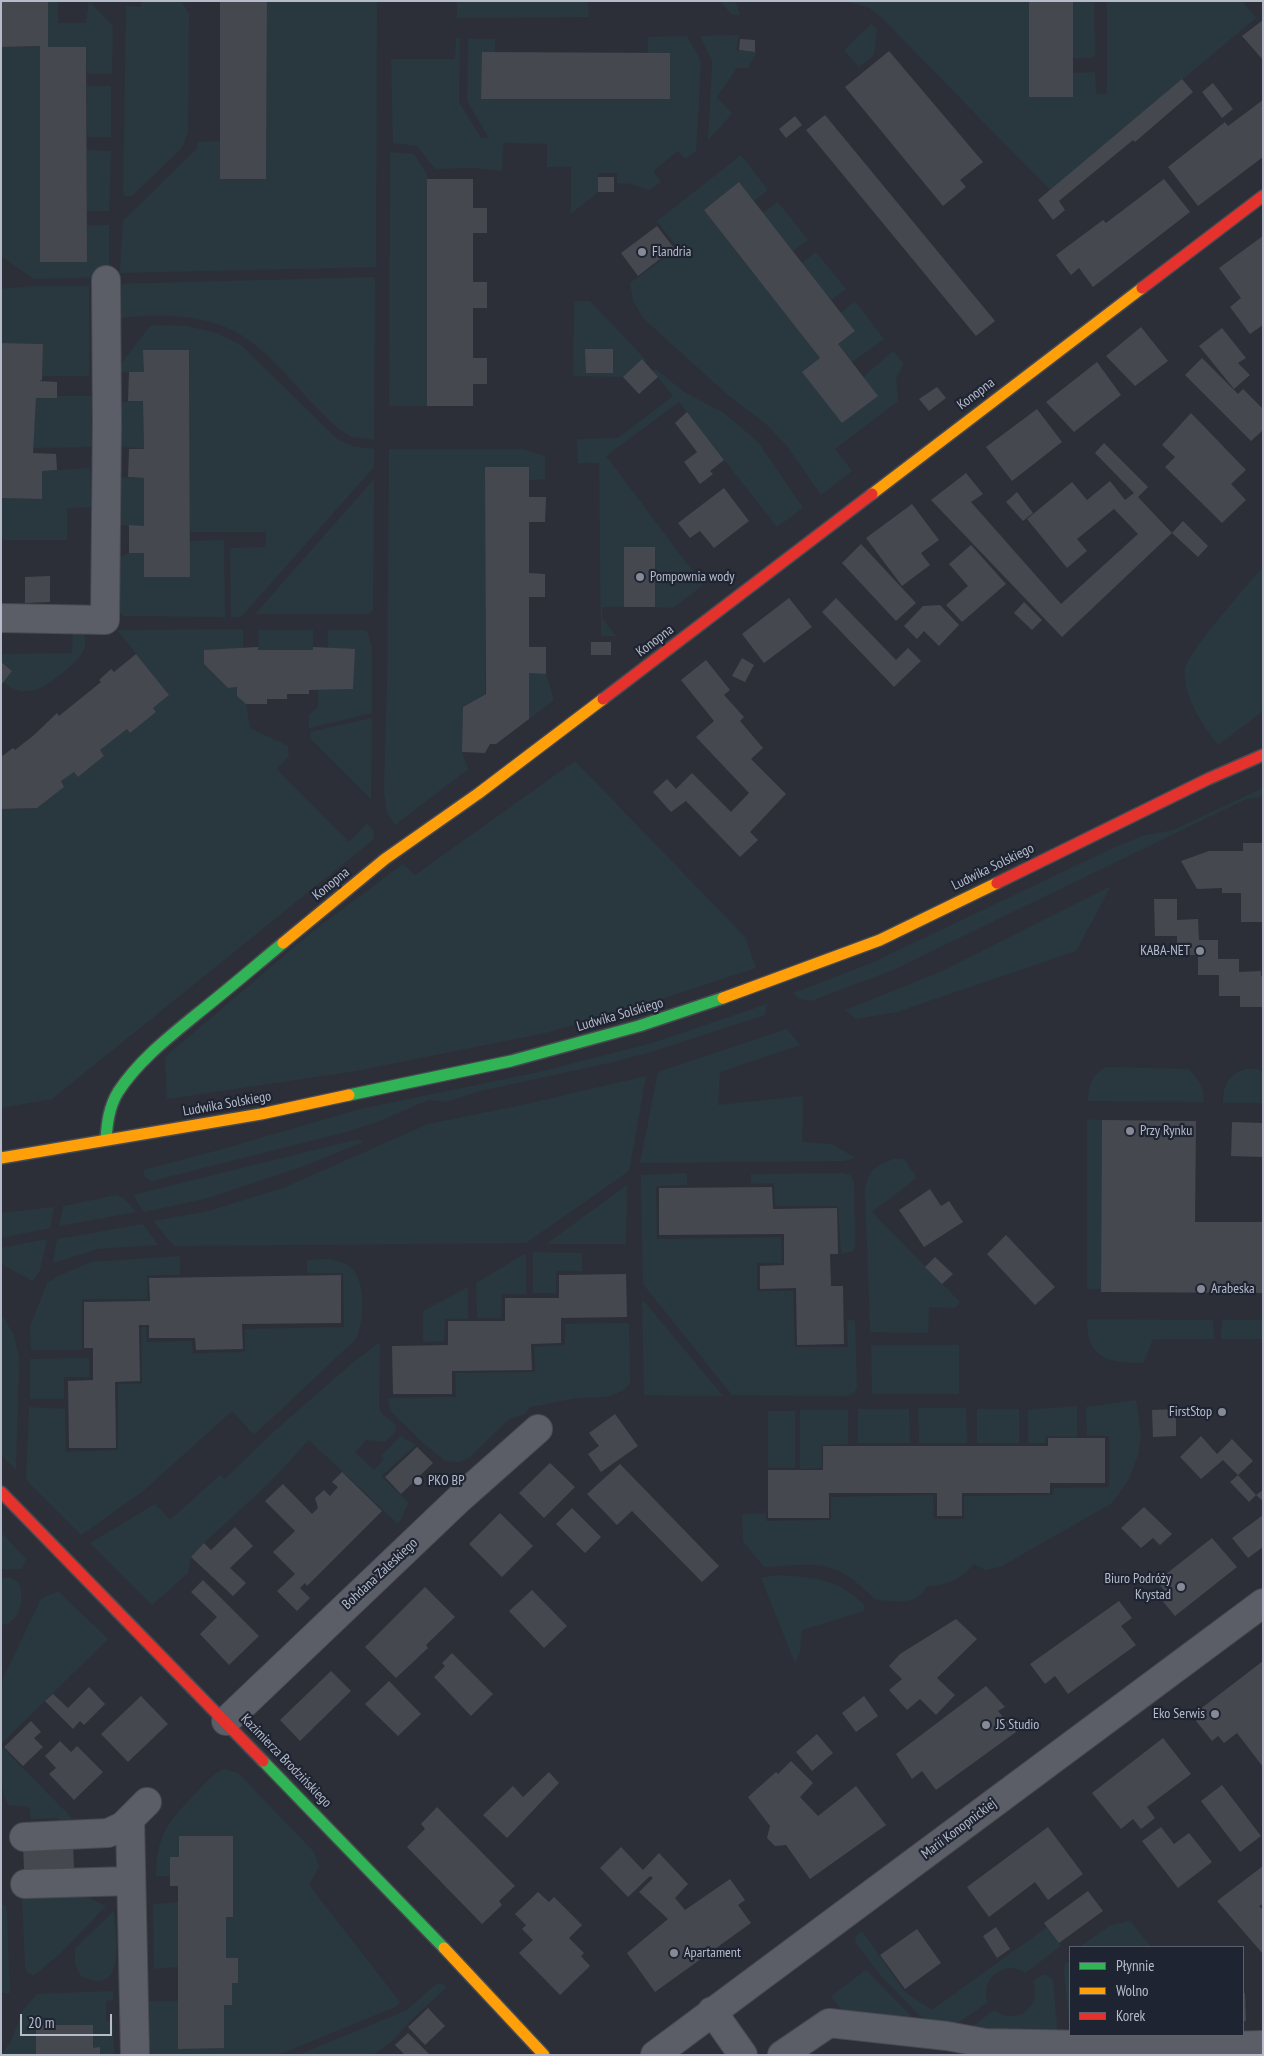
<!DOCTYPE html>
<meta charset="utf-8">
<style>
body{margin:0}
#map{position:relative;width:1264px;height:2056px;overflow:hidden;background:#2c2f38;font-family:"PT Sans Narrow",sans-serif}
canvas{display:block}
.frame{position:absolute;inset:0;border:2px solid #b6bbc9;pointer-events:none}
.legend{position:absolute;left:1069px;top:1946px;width:175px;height:90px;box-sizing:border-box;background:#1f2433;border:1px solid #5b606f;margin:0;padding:6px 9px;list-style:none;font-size:15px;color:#b6bbc9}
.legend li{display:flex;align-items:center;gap:10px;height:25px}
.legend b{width:25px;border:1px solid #5b606f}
.scale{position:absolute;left:20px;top:2014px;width:92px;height:22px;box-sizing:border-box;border:2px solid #b6bbc9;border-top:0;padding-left:6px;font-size:15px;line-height:18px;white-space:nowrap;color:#b6bbc9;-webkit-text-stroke:4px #1f2433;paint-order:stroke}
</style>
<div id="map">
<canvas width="1264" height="2056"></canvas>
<div class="frame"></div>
<ul class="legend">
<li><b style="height:6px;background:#30b455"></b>Płynnie</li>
<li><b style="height:6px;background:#ff9f0a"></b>Wolno</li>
<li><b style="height:6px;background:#e5322d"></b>Korek</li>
</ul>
<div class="scale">20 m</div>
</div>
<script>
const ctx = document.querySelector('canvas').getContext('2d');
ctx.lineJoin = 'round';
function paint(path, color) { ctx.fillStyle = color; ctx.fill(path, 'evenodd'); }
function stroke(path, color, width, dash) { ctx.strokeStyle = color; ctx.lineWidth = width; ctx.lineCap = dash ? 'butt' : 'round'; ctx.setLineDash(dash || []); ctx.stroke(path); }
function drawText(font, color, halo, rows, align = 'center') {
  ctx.font = font + ' "PT Sans Narrow",sans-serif'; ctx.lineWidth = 4.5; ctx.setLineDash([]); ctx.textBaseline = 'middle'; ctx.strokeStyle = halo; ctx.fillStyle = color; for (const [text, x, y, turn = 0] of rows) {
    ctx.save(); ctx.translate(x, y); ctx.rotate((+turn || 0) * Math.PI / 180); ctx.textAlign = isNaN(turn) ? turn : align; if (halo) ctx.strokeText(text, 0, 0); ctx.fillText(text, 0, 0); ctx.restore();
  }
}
const green = new Path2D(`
 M48 1H58V23H86L89 1 113 26 112 74H87L86 48 48 47Z
 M141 1H181L189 14 188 133 181 149 132 196H125L123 193 126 6 141 7Z
 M267 1H377L376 267 120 273 123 221 197 148V142L220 141V179L266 178Z
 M457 1H588L589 17 457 18Z
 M720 1H735L740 15 731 14Z
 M844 1H1029V97L1073 96V73L1095 72 1096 94H1107V1H1242L1256 18 1050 190 880 16 868 7Z
 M1073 1H1094L1095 55 1092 58H1073Z
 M871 24 877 29 874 55 859 67 844 50Z
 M739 35 736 50 757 52 748 68H737L717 97 732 114 708 140 712 61 700 36Z
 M687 36 701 62 696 151 685 159 678 151 653 171 661 182 649 190 631 184 617 183V173H598V192L571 214V167H547V144L503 143 502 171 473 168 435 169 417 146 393 143 391 59H455L456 38H460L459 102 481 138H489L467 101 468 39H495V52H482L481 99H670V53H648V37Z
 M40 46V261L86 262 87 225H109V277L34 279 1 256V47Z
 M87 86H111V137H87Z
 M87 150 111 151 109 211H87Z
 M390 152 414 154 427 174V406H389Z
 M741 155 768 190 754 201 739 182 704 210 820 358 803 372 842 423 877 396 863 377 893 351 904 364 896 378 898 401 835 449 852 471 821 495 787 446 766 424 729 396 643 318 633 300 630 283 678 248 657 221Z
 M778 202 808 240 793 251 763 213Z
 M816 252 846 289 831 300 802 263Z
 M375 277 374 440 352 437 340 430C309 404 282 364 250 341 210 312 159 313 113 319V284Z
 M32 286H89V376H42L43 344 1 343V289Z
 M574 301H590L647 361 645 362 642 359 623 377 573 376Z
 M855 301 884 339 852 362 838 344 855 331 841 313Z
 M159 325 187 326 217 333 241 345 337 439 352 446 374 449V467L241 617H231L230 548 266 547V532H190L189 350H144V372H117V369L150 326Z
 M655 369 686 393 724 413 758 442 803 508 777 527 679 402 606 456 703 585 673 608 655 607V547H624V607H602V618L616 636H601L599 463H578L577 439 618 438 673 396 653 371Z
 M57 396H92V447L33 448 36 398H57Z
 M143 401 144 449 118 446 120 402Z
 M389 449H522L545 456V479L529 480V467H485V694L463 707 462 752 468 769 395 825 387 812 384 791 387 685Z
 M90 468 91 507 67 508V540H4L1 536V498L42 499V471Z
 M115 477 144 478V526L116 525Z
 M374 479 373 610 368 614H255Z
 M224 540 225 617 124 616 113 608 119 557 129 553H144V576H190V541Z
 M1263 567V711L1218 745C1201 722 1184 699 1185 670 1185 655 1249 583 1263 567Z
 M73 629 82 630C84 635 86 640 85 645 83 656 73 663 66 670 46 686 27 702 3 682L12 671 1 662V654L72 653Z
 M243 629V649L204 650V664L228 688 237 687 246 704 250 728 288 746 289 756 277 769 349 842 367 823 373 830 374 839 52 1099 1 1108V809L37 808 64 787 61 781 74 772 78 777 104 756 100 750 127 729 130 733 156 712 153 708 169 695 117 630Z
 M259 630H313V650H258Z
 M328 630H364L368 632 372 649V713L309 728V715L318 707V690L353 689 354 650 328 649Z
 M529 673 546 674 554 700 529 719Z
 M372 718 371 799 311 739 310 732Z
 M575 761 745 937 756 968 637 1007 545 1033 356 1071 167 1099 165 1057 313 931 403 864 415 875Z
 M1263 788V795L1260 797 1244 800 893 970 811 1001 799 999 793 993 869 964 1113 848 1142 836 1173 830Z
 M1111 886 1076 951 897 1012 856 1019 845 1010 942 971Z
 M767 1004 765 1015 651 1052 609 1063 480 1091 446 1102 428 1100 377 1122 346 1132 152 1181 145 1177 143 1170 219 1150 360 1109 539 1072 652 1043Z
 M787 1029 800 1045 720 1072 718 1105 803 1096 802 1142 832 1144 856 1158 843 1161 640 1163 658 1072Z
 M1106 1067 1188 1069C1199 1080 1204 1087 1204 1102L1088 1101C1089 1085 1091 1076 1106 1067Z
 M1246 1069H1257L1263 1072V1103H1223C1223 1086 1228 1074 1246 1069Z
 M646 1076 629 1171 526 1243 174 1246 153 1221 208 1211 283 1188 428 1124 522 1105Z
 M1087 1119 1102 1120 1101 1289H1087Z
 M359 1139 363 1142 304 1166 208 1198 144 1212 133 1195Z
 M893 1159H904L917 1178 872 1212 960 1302 955 1308 929 1307 928 1333 870 1332 865 1189C870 1168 874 1167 893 1159Z
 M687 1173V1185L656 1186 657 1239 781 1237 782 1263H757V1291H793L795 1347H848L847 1319 855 1321 857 1387 854 1393 847 1396 732 1395 643 1284 641 1175Z
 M842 1173 850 1175 854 1181 855 1244 853 1251 841 1254 838 1206H775L774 1183 751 1184V1174Z
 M627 1185 626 1244H546Z
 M117 1195 125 1199 136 1212 59 1226 63 1206Z
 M54 1207 50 1228 1 1238V1213Z
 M143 1224 158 1245 98 1249 53 1263 57 1239Z
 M47 1239 40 1270 33 1281 1 1264V1248Z
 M533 1252 582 1253V1271H556V1293H533Z
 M526 1253V1294H502L501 1318H477L476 1283Z
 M180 1256V1275H147V1299H82V1350H31L30 1326 47 1283 58 1276 91 1262Z
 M330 1259C337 1261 345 1262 351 1268 367 1282 364 1321 356 1339L254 1435 232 1411 143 1491 81 1535 26 1480 29 1407 65 1409 66 1452 118 1450V1384H142L141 1327H146L147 1342 192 1341 193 1353 245 1352V1329L344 1327 343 1273H307V1260Z
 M468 1287V1319H445L444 1341 423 1342V1311Z
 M642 1299 723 1396 644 1395Z
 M3 1317 14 1335 19 1358 16 1470 1 1455V1319Z
 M1087 1319 1213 1320 1214 1339H1153L1143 1363C1109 1363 1086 1359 1087 1319Z
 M1222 1320H1263V1339H1221Z
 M629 1323 630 1384C612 1401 600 1396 578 1398 562 1400 546 1405 530 1407L525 1414 509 1419 469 1458 459 1462 445 1461 421 1441 390 1410 388 1398 456 1397 455 1373 535 1372 534 1347 565 1345V1324Z
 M380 1342 379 1406 381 1413 395 1424 396 1431 385 1442 366 1440 355 1452 374 1470 384 1459 381 1456 400 1436 416 1445 381 1476 409 1503C403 1511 403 1517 398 1524L309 1440 268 1484 204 1543 191 1557 188 1573 152 1605 90 1543 155 1504 170 1520 220 1475 225 1479 271 1434 351 1364Z
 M871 1345H959V1394H872Z
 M89 1358V1377H64V1399H30V1359Z
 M1136 1400 1141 1436 1138 1455 1129 1479 1112 1503 1000 1567 985 1570 974 1564C960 1580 948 1585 927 1586 917 1606 894 1602 875 1599 832 1557 820 1564 764 1567L743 1541 742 1514 766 1513V1521L831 1520V1497L933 1495 934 1519H964V1496L1053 1495 1054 1488 1109 1487V1436H1087L1086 1407Z
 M1077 1406V1437L1046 1436 1045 1443H1028V1410Z
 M918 1408H966L967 1443H919Z
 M858 1409H909L910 1443H858Z
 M977 1409H1019V1443H977Z
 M800 1410H848V1444L822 1445V1468L800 1469Z
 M768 1411H795V1468H768Z
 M1 1532 26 1559 22 1569H1Z
 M777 1575C815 1578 836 1577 864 1605V1611L802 1630 800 1653 795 1663 761 1578Z
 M9 1577 18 1582C26 1595 20 1625 1 1625V1578Z
 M58 1591 108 1639 1 1744V1687L5 1674 41 1599Z
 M1 1746 71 1817V1826L60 1827 58 1818 31 1819 29 1807 9 1805C0 1794 1 1761 1 1746Z
 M224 1769 238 1773 314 1852 319 1867 309 1885 400 2002 395 2007 278 2055H147L149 2001H178V2048H224V2005H231L232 1983H238V1958H226V1917H233V1836H179V1857H170V1876H156C156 1834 170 1820 197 1792 205 1783 213 1773 224 1769Z
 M67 1891 84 1895 106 1906 60 1954 33 1976 27 1972 25 1965 22 1899Z
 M178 1902V1967L154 1969 153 1904Z
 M1 1903 6 1906 7 1915 10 1993H1Z
 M114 1911C115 1938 128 1998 81 1976L75 1965V1948Z
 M1130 1921 1151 1947H1079L1111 1925Z
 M1047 1927 1061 1946 1025 1973C1006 1958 978 1980 988 2002L946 2031 920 2016 883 1978 855 1942 856 1936 862 1931 905 1992 932 2010Z
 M1069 1951H1070V2031L1064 1969 1065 1963H1070Z
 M866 1970 919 2024 848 2019 831 1996Z
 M1042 1975H1047L1053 1981 1058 2039 972 2031 973 2026 994 2010C1015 2027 1043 2007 1033 1981Z
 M440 1983 447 1987 413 2018 392 2041 373 2055H298L407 2010 435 1985Z
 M113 1991V2000L106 2001V2021H113L114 2055H100L93 2048V2025H36V2055H1L11 2041 23 2010 37 1994Z`);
const building = new Path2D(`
 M1 1H48V47H86L87 262H40V46L1 47Z
 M220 1H267L266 179H220Z
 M1029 1H1073V97H1029Z
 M1263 20V60L1242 36Z
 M740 39 755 40V52L739 50Z
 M889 51 983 162 960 180 966 187 943 206 845 87Z
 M482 52 670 53V99H481Z
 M1182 79 1193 92 1135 142 1133 140 1059 201 1065 210 1053 220 1038 200Z
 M1213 83 1233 109 1222 118 1202 92Z
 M1263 100V157L1198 206 1168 167 1225 122 1228 126Z
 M825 115 995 321 976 336 806 130Z
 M795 116 802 125 786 138 779 129Z
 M598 177H614V192H598Z
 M427 179H473V208H487V233H473V282H487V308H473V358H487V384H473V406H427Z
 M1164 179 1190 212 1093 287 1079 268 1071 275 1056 255 1103 220 1106 223Z
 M739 182 855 331 838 344 878 396 842 423 802 372 820 358 704 210Z
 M657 226 674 248 638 276 621 253Z
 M1263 236V325L1250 334 1230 307 1241 298 1219 268Z
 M1141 327 1168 361 1135 386 1106 356Z
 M1222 328 1246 358 1238 363 1250 375 1234 389 1199 346Z
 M1 343 43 344 42 380 39 381 57 382V398H36L33 453 56 454 57 470 42 471V499L1 498Z
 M585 349H613V373H586Z
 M143 350H189L190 577H144V553H129V525L144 526V478L128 477 129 449H144L143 401H128L129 372H144Z
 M1202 358 1238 394 1243 389 1263 409V430L1251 441 1185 375Z
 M642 359 658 377 639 394 623 377Z
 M1097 362 1121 395 1074 432 1046 402Z
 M937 387 946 398 929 411 919 399Z
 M1037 409 1062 442 1012 481 986 447Z
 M687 412 724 460 710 471 713 474 700 484 684 462 697 452 675 423Z
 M1191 413 1246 470 1231 484 1246 500 1222 523 1165 467 1175 457 1162 445Z
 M1104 443 1148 487 1138 497 1172 533 1062 637 931 500 966 473 983 494 971 502 1061 604 1138 534 1114 509 1077 539 1087 551 1067 568 1027 519 1072 482 1087 500 1110 481 1125 500 1134 493 1095 453Z
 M485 467H529V497H546L545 522H529V573L545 574V597H529V647H546V674L529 673V719L496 744H490L485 753 462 752 463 707 486 694Z
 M724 488 749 521 714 548 700 531 690 538 678 523Z
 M1017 492 1033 513 1023 521 1006 502Z
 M912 504 939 540 921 553 930 565 902 586 866 538Z
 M1183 521 1208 546 1198 557 1172 533Z
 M861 544 916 603 896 621 842 563Z
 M971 545 1006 584 962 622 946 605 968 586 949 564Z
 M624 547H655V607H624Z
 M50 576V602L25 603V577Z
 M789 598 812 627 764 663 742 634Z
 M836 598 896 660 908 648 921 661 894 687 822 612Z
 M1024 602 1042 620 1032 630 1014 613Z
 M940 605 959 625 939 646 924 631 917 639 904 626 923 606Z
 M591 642H611V655H591Z
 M258 647V650H313V647L355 649 353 689 309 690V694H287V699H267V704H246L237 696V687L228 688 204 664V650Z
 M136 654 169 695 153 708 156 712 130 733 127 729 100 750 104 756 78 777 74 772 61 781 64 787 37 808 1 809V757L13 748 15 750 34 735 57 713 59 716 101 682 99 680 111 669 114 672Z
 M742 658 754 665 745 682 732 676Z
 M706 660 730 690 724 695 744 717 740 721 763 748 751 759 786 794 750 832 758 840 740 857 686 801 671 812 653 792 667 779 676 789 692 773 731 812 749 793 696 737 714 721 681 680Z
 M1 662 12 671 1 685Z
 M1243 843H1263V922H1241V893H1222V888L1197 889 1181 861 1209 851H1243Z
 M1154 899H1177V920L1198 919 1199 940H1218V959H1239V972L1261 971V976H1263V1007H1240V996H1219V975H1198V955H1177V936H1155Z
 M1102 1120 1196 1121 1195 1222H1263V1293L1101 1292Z
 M1232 1122 1263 1123V1157L1231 1156Z
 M772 1187 773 1209 837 1208 838 1254H830L831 1286H843L844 1344 797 1345 796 1288 760 1289V1266L784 1265V1234L659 1235V1188Z
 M930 1189 941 1206 949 1201 963 1222 924 1247 899 1210Z
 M1006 1235 1055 1287 1035 1305 987 1254Z
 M935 1257 953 1274 942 1284 925 1267Z
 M626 1274 627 1317 561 1318V1343L531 1344 532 1370 452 1371V1394H393L392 1346 448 1345V1321H505V1298H559V1275Z
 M341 1275V1323L242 1324 243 1349 196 1350 195 1338H149V1325H139L140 1381 115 1382 116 1448H69L68 1381 93 1380V1348H84V1302L150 1301 149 1278Z
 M1176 1409V1436L1153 1437 1152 1410Z
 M615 1414 638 1446 601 1472 588 1454 599 1446 589 1433Z
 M1201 1436 1217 1454 1232 1439 1253 1461 1238 1475 1223 1460 1201 1479 1180 1457Z
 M1048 1438H1105V1483H1050V1493H962V1516H937V1493H829V1518H768V1470H823V1446H1048Z
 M417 1447 433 1463 401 1494 385 1477Z
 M550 1463 575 1487 544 1518 519 1493Z
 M620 1464 719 1566 702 1582 632 1511 617 1525 587 1494Z
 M342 1472 382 1511 307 1586 305 1583 300 1588 310 1598 297 1611 277 1591 295 1574 273 1552 295 1531 265 1501 283 1484 312 1514 318 1508 315 1498 324 1490 330 1496 338 1487 332 1482Z
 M1238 1475 1256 1495 1263 1490V1501L1256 1495 1249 1502 1230 1482Z
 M1144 1507 1172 1534 1160 1545 1153 1538 1141 1548 1121 1528Z
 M572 1508 601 1537 585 1553 556 1524Z
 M500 1513 533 1546 502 1577 469 1544Z
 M1263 1515V1547L1248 1558 1232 1538Z
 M235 1527 253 1546 230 1568 246 1583 233 1596 191 1557 204 1543 211 1550Z
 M1212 1538 1237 1567 1175 1616 1160 1598 1166 1593 1157 1581Z
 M203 1580 259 1636 229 1665 200 1634 217 1617 191 1592Z
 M425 1587 455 1617 426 1645 428 1648 396 1678 365 1647Z
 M532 1590 567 1626 544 1648 509 1611Z
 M1119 1601 1132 1618 1121 1626 1136 1645 1068 1694 1055 1676 1045 1684 1030 1664Z
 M956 1619 977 1639 937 1678 955 1695 936 1715 920 1699 907 1710 889 1690 902 1679 889 1666 900 1654Z
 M452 1653 493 1694 471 1716 434 1677 445 1666 442 1663Z
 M1263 1661V1767L1237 1733 1224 1743 1218 1736 1212 1741 1196 1721 1203 1716 1199 1710Z
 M331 1671 351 1691 300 1741 280 1720Z
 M389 1681 421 1714 398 1736 365 1704Z
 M986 1686 1005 1707 998 1711 1016 1732 936 1790 922 1771 912 1779 896 1754Z
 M89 1687 105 1704 84 1725 80 1721 73 1729 45 1701 53 1694 68 1708Z
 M141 1696 168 1724 128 1762 101 1734Z
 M864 1696 878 1716 856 1732 842 1713Z
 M31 1721 41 1732 34 1738 43 1747 23 1766 4 1747Z
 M817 1734 833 1753 812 1771 796 1752Z
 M1163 1738 1191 1774 1147 1807 1155 1818 1141 1829 1133 1819 1121 1829 1092 1793Z
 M60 1741 71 1752 77 1746 103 1772 74 1800 49 1774 56 1768 45 1756Z
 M791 1761 813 1783 800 1797 818 1816 856 1786 886 1825 810 1879 786 1845 775 1846 767 1838 770 1826 748 1797 776 1772 778 1774Z
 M549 1772 559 1783 507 1838 483 1815 513 1786 523 1797Z
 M1222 1785 1261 1836 1240 1852 1201 1801Z
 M437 1807 515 1886 499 1901 502 1905 482 1924 407 1847 425 1829 421 1824Z
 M1048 1827 1083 1874 1048 1900 1035 1882 989 1917 967 1887Z
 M1161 1827 1174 1844 1189 1833 1212 1862 1178 1888 1142 1841Z
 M179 1836H233V1917H226V1958H238V1983H232V2005H224V2048L178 2049V1886H170V1857H179Z
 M73 1843 74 1868 24 1871 23 1845Z
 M621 1847 643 1870 659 1853 688 1884 675 1898 685 1910 730 1879 745 1900 738 1905 751 1923 655 1992 627 1953 668 1919 639 1892 653 1878 650 1876 628 1897 600 1868Z
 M1263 1866V1904L1259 1906 1263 1910V1954L1217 1901Z
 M1088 1891 1103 1911 1059 1943 1044 1923Z
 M538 1892 549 1902 554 1897 582 1925 569 1938 584 1953 581 1956 590 1966 560 1995 519 1953 533 1940 522 1929 526 1925 515 1914Z
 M996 1927 1010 1949 997 1958 983 1936Z
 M917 1929 941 1963 905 1989 880 1955Z
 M1243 1993H1245L1246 2021H1243Z
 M428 2008 445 2026 425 2045 408 2027Z
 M36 2025H93V2048L100 2047V2055H36Z
 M408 2033 430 2055H405L395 2045Z`);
const street = new Path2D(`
 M1 618 105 620 107 423 106 280
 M226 1721 459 1499 538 1429
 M130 1819 135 2055
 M24 1837 108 1833 123 1826 147 1802
 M25 1884 131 1881
 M712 2011 743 2055
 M655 2055 1263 1603
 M782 2055 829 2023 947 2036 985 2043 1194 2047 1263 2045`);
const fast = new Path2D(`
 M349 1095 511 1061 639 1026 723 998
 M106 1140C107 1123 109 1107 118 1092 138 1061 169 1037 197 1014 226 991 254 967 283 943
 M263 1761 444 1948`);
const slow = new Path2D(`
 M872 494 1142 288
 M283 943 385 859 479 793 603 699
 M723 998 880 940 997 883
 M1 1158 261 1114 349 1095
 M444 1948 544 2055`);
const jam = new Path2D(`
 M1142 288 1263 196
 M603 699 872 494
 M997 883 1208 779 1263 755
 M1 1492 263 1761`);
const markers = [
 [642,252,5,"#868a96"],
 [640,577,5,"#868a96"],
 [1200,951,5,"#868a96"],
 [1130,1131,5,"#868a96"],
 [1201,1289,5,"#868a96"],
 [1222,1412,5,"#868a96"],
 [418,1481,5,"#868a96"],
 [1181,1587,5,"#868a96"],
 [1215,1714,5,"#868a96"],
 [986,1725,5,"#868a96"],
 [674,1953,5,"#868a96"]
];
const poiNames = [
 ["Flandria",652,252],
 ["Pompownia wody",650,577],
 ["KABA-NET",1190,951,"right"],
 ["Przy Rynku",1140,1131],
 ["Arabeska",1211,1289],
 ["FirstStop",1212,1412,"right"],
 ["PKO BP",428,1481],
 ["Biuro Podróży",1171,1579,"right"],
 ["Krystad",1171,1595,"right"],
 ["Eko Serwis",1205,1714,"right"],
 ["JS Studio",996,1725],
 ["Apartament",684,1953]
];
const streetNames = [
 ["Konopna",976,394,-37],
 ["Konopna",655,641,-37],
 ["Ludwika Solskiego",993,867,-26],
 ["Konopna",331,884,-39],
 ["Ludwika Solskiego",620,1015,-16],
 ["Ludwika Solskiego",227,1104,-10],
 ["Bohdana Zaleskiego",380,1574,-43],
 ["Kazimierza Brodzińskiego",286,1761,46],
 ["Marii Konopnickiej",959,1829,-37]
];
paint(green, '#29383e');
paint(building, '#464850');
stroke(street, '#484a51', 30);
stroke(fast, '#484a51', 14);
stroke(slow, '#484a51', 14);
stroke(jam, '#484a51', 14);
stroke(street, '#5b5e67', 28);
stroke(fast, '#30b455', 11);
stroke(slow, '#ff9f0a', 11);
stroke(jam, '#e5322d', 11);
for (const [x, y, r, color] of markers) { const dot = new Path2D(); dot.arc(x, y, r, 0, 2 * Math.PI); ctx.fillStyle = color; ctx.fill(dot); stroke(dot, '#1f2433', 2); }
drawText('14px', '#b6bbc9', '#1f2433', poiNames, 'left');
drawText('14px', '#b6bbc9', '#1f2433', streetNames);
</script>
